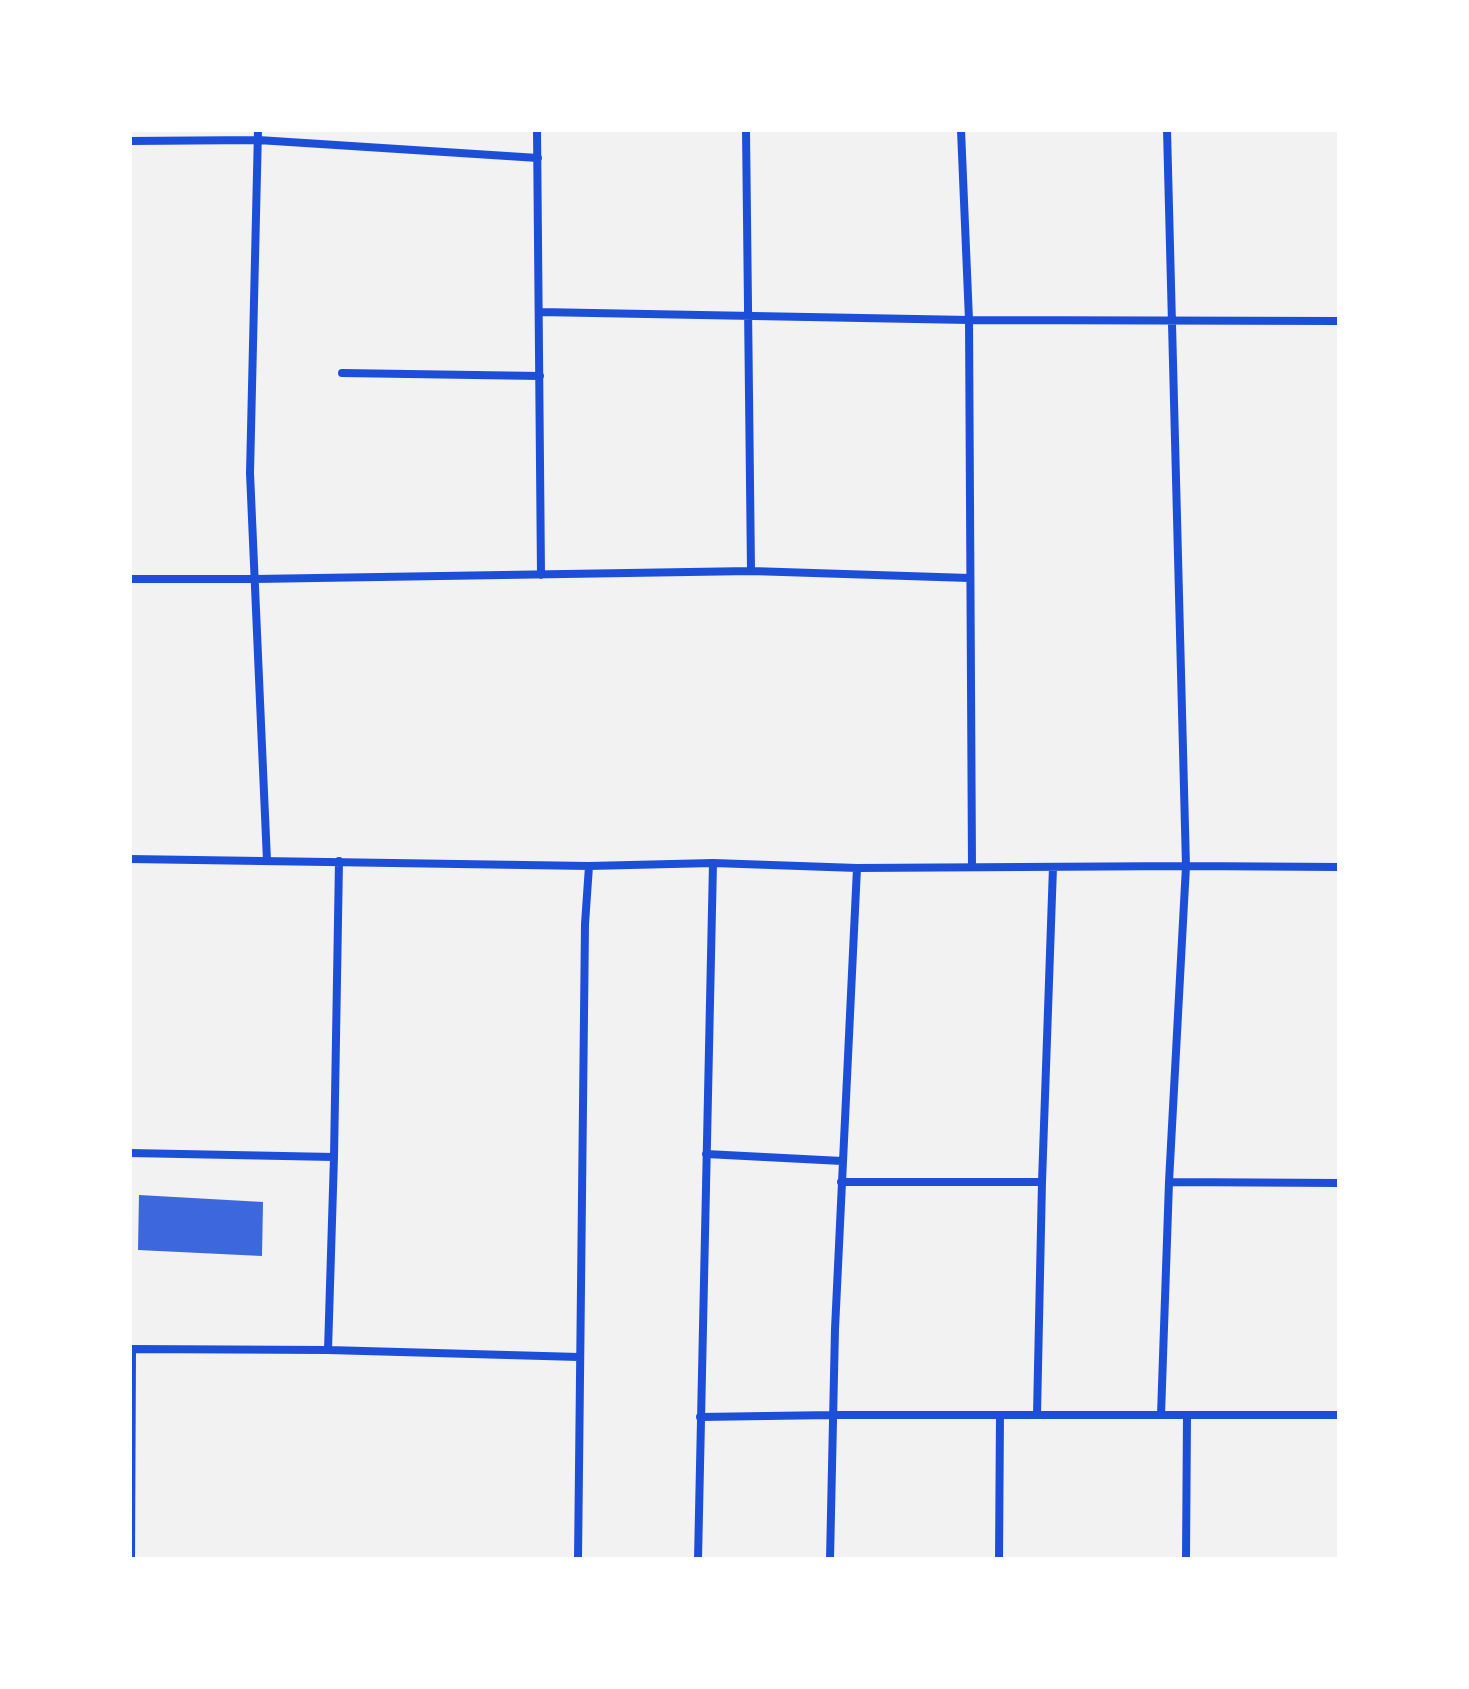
<!DOCTYPE html>
<style>
body{margin:0}
#map{position:relative;width:1469px;height:1689px;overflow:hidden;background:#f2f2f2;font-family:"Fira Sans Condensed",sans-serif}
canvas{display:block}
.frame{position:absolute;inset:0;border:132px solid #fff;pointer-events:none}
</style>
<div id="map">
<canvas width="1469" height="1689"></canvas>
<div class="frame"></div>
</div>
<script>
const ctx = document.querySelector('canvas').getContext('2d');
ctx.lineJoin = 'round';
function paint(path, color) { ctx.fillStyle = color; ctx.fill(path, 'evenodd'); }
function stroke(path, color, width, dash) { ctx.strokeStyle = color; ctx.lineWidth = width; ctx.lineCap = dash ? 'butt' : 'round'; ctx.setLineDash(dash || []); ctx.stroke(path); }
const building = new Path2D(`
 M139 1195 263 1202 262 1256 138 1250Z`);
const minor = new Path2D(`
 M258 130 250 473 267 861
 M537 130 541 575
 M746 130 751 571
 M961 130 969 320 972 867
 M130 141 258 140 538 158
 M539 312 969 320 1339 321
 M342 373 540 376
 M130 579H255L751 571 969 578
 M130 859 589 866 713 863 857 868 1186 866 1339 867
 M339 861 334 1157 328 1350 579 1357
 M130 1153 334 1157
 M706 1154 842 1161
 M841 1182H1042
 M1169 1182 1339 1183
 M130 1349 328 1350
 M1037 1414 1042 1182 1053 867
 M1161 1415 1169 1182 1186 866 1167 130
 M700 1417 833 1415H1339
 M131 1559 132 1349
 M578 1559 585 924 589 866
 M698 1559 713 863
 M830 1559 835 1329 857 868
 M999 1559 1000 1415
 M1186 1559 1187 1415`);
paint(building, '#3d67dc');
stroke(minor, '#1d4ed8', 8);
</script>
